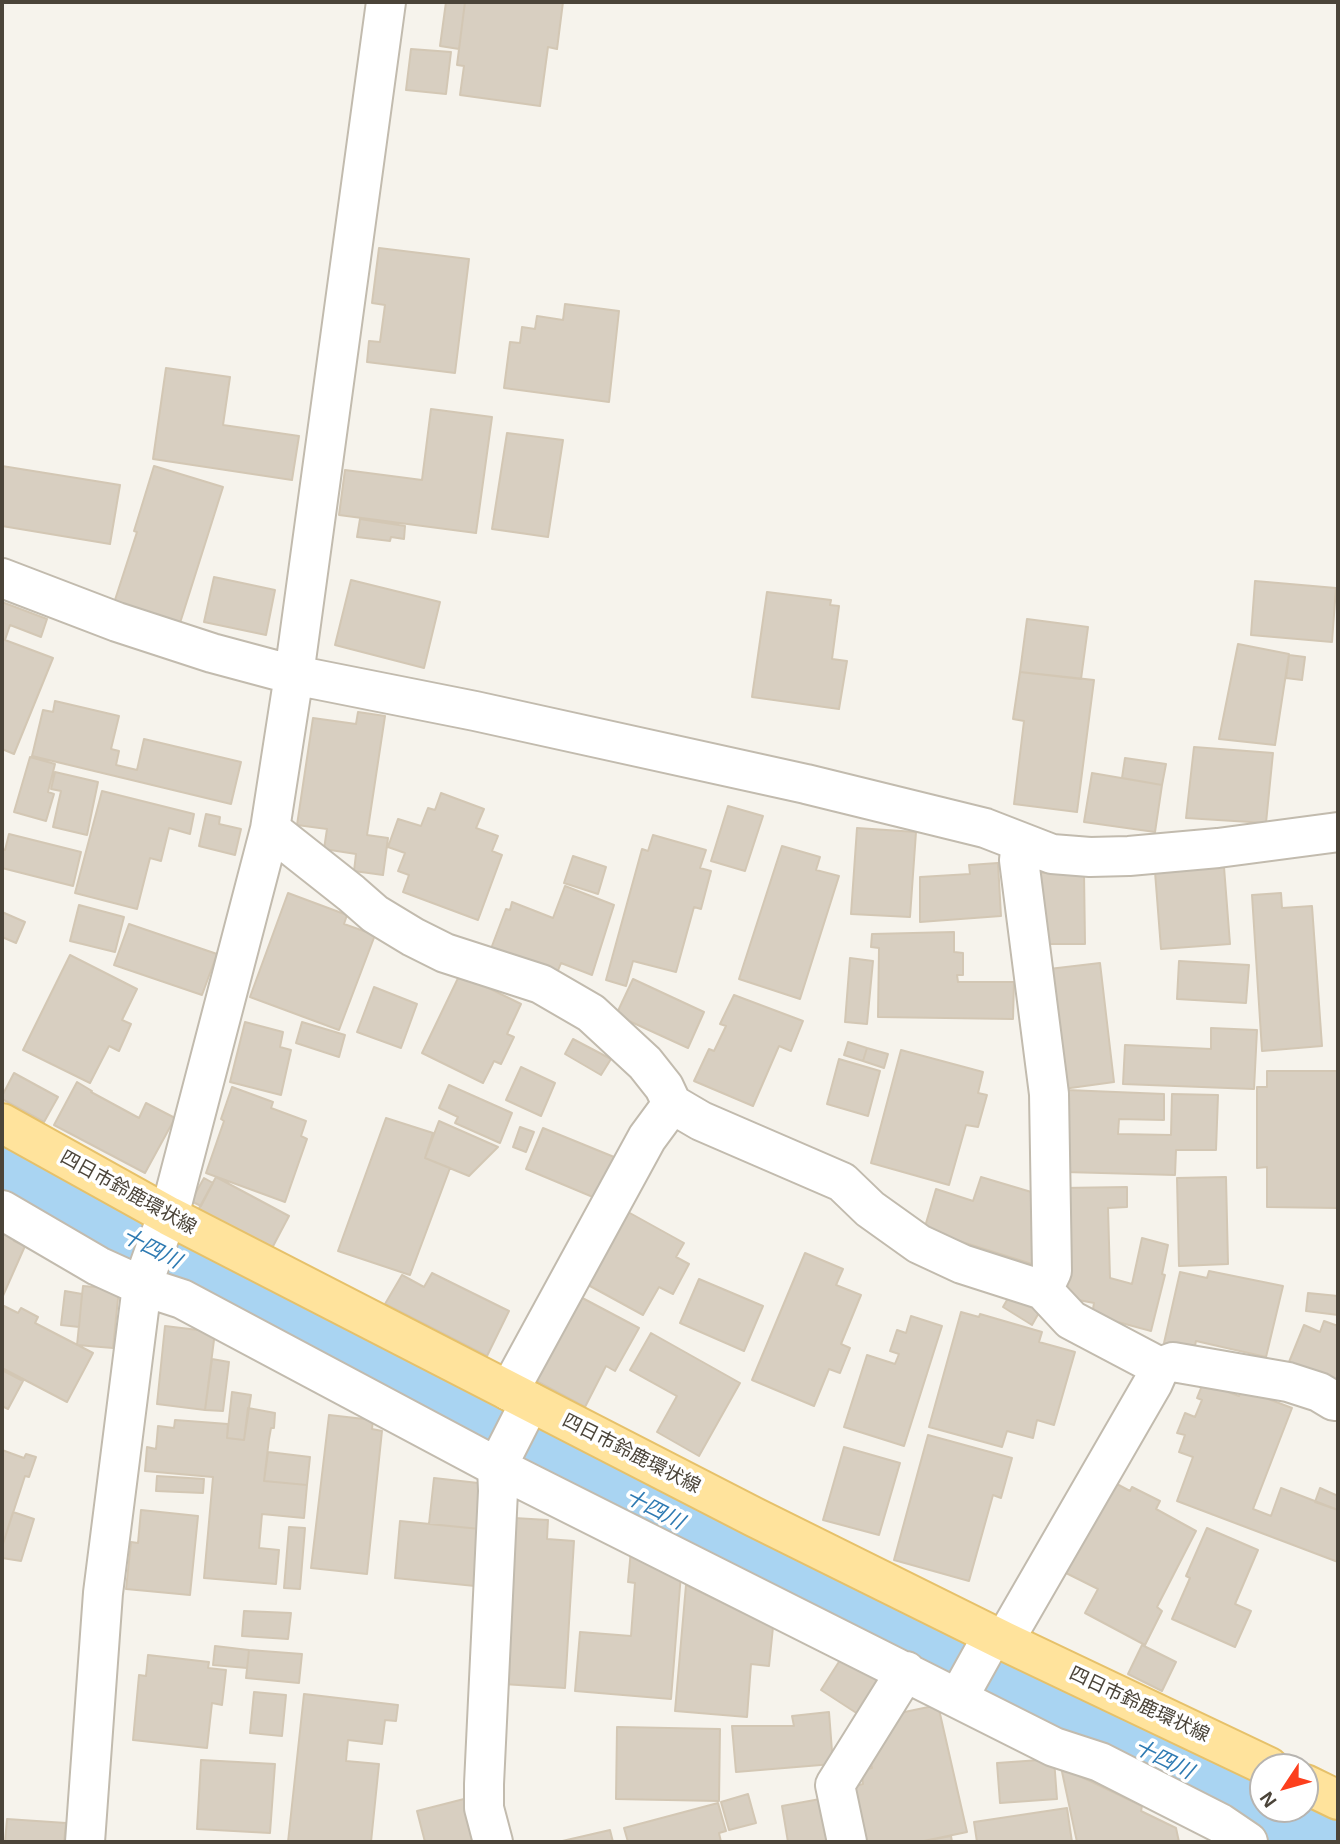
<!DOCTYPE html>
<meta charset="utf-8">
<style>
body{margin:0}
#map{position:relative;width:1340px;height:1844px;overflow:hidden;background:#f6f3ec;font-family:Arial,sans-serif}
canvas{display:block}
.frame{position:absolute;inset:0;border:4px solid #4b4439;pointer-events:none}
.north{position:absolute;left:1249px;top:1753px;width:70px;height:70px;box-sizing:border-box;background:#fff;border:2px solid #b7b4b0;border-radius:50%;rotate:234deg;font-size:19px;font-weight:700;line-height:28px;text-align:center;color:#4b4439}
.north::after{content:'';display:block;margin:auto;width:24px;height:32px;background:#fc3f1d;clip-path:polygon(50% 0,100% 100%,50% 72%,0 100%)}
</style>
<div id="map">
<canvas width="1340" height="1844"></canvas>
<div class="frame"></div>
<div class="north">N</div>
</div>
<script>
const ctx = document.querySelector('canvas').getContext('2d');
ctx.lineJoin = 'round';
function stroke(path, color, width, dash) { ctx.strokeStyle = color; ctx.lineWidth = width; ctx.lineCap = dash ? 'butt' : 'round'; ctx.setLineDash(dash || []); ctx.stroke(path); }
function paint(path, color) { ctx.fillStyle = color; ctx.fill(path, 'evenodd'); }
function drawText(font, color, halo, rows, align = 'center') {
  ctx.font = font + ' Arial,"Noto Sans JP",sans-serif'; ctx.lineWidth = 7; ctx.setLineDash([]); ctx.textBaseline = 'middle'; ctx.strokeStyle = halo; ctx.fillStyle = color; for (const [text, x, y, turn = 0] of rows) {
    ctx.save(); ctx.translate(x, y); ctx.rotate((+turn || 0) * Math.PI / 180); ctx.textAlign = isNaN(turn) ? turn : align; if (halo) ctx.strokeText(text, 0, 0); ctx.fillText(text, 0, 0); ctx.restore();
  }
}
const river = new Path2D(`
 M2 1172 61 1206 734 1551 1196 1776 1309 1842`);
const building = new Path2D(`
 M446 2H465L459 49 440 46Z
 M465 2H563L557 49 548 47 540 106 460 95 464 66 457 65Z
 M411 49 451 52 446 94 406 90Z
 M379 248 469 259 455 373 367 362 369 341 380 342 385 305 372 303Z
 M565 304 619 311 609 402 504 388 510 342 520 343 522 327 535 329 537 316 563 320Z
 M166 368 230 377 223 425 299 436 292 480 153 459Z
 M431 409 492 417 476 533 339 515 345 470 422 480Z
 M507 433 563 440 548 537 492 529Z
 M2 466 120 485 110 544 2 526Z
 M154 466 223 487 180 623 114 603 137 532 134 531Z
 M360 519 405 526 404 539 391 537 390 541 357 537Z
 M214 577 275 590 266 635 204 622Z
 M351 580 440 602 424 668 335 645Z
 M1255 581 1336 588 1332 642 1251 635Z
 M767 592 831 600 830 605 839 606 832 659 847 661 839 709 752 697Z
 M2 602 47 619 41 637 10 625 5 640 53 658 14 754 2 749Z
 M1027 619 1088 627 1081 679 1020 672Z
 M1238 644 1289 654 1275 745 1219 739Z
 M1289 655 1305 657 1302 680 1286 678Z
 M1020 672 1094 680 1077 812 1014 804 1024 721 1013 719Z
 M55 701 119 716 111 749 119 751 116 765 137 770 144 739 241 762 231 804 32 756 43 710 53 712Z
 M358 712 385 716 367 835 388 838 383 875 354 871 356 854 324 849 327 829 297 825 313 718 356 724Z
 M1194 747 1273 753 1266 823 1186 818Z
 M30 757 55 764 48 792 54 794 46 821 14 812Z
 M1125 758 1166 764 1162 785 1122 778Z
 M55 772 98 782 87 835 53 827 61 791 51 789Z
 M1092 773 1162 785 1155 832 1084 822Z
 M102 791 194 814 190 834 169 828 161 861 150 858 137 909 75 893Z
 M441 793 484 809 476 828 498 836 492 851 502 855 478 920 403 892 409 875 398 871 405 853 388 847 398 819 421 826 428 808 435 810Z
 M728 806 763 816 745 871 711 861Z
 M206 814 220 817 219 824 241 829 235 855 199 846Z
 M857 828 916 832 910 917 851 914Z
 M9 834 81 852 73 886 2 868V849L5 850Z
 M653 835 706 850 700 868 711 871 701 909 694 907 676 972 633 961 626 986 606 980 642 849 648 851Z
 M782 846 820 857 816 870 839 876 800 999 739 979Z
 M573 856 606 867 598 894 564 883Z
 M998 863 1001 916 920 922V877L970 874 969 865Z
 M1224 867 1230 944 1161 949 1155 872Z
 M1040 873H1084L1085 944H1040Z
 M565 886 614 905 592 975 561 963 555 978 489 954 506 909 510 910 512 902 553 918Z
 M288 893 347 915 344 924 375 935 339 1030 250 997Z
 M1281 893 1282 908 1312 906 1322 1046 1262 1051 1252 895Z
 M79 905 124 917 115 952 70 941Z
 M2 912 25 922 16 943 2 937Z
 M129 924 217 954 202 995 114 965Z
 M954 932V952L963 953V975H957L958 982H1014L1013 1019 878 1017 879 948 871 947 872 934Z
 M70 955 137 989 122 1020 131 1024 119 1051 109 1046 90 1083 23 1050Z
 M850 958 873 961 867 1024 845 1022Z
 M1179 961 1249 965 1246 1003 1177 999Z
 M1100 963 1114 1082 1063 1089 1049 969Z
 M460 974 521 1004 507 1034 514 1037 501 1064 494 1061 483 1083 422 1053Z
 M633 979 704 1012 688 1048 616 1015Z
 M374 987 417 1004 401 1048 357 1032Z
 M734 995 803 1021 791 1051 779 1046 753 1106 694 1081 709 1049 714 1051 726 1026 720 1024Z
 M245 1022 283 1032 280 1047 291 1050 281 1095 230 1082Z
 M302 1022 345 1035 339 1057 296 1043Z
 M1211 1028 1257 1030 1254 1089 1123 1084 1125 1045 1211 1049Z
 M573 1039 611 1059 601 1075 565 1054Z
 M848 1042 867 1048 863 1061 844 1055Z
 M867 1048 888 1054 884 1068 863 1061Z
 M901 1050 983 1072 978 1093 987 1095 978 1127 966 1125 949 1185 871 1163Z
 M839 1059 880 1071 868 1116 827 1104Z
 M521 1067 555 1083 541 1116 506 1100Z
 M1267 1071H1338V1208L1267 1207V1167L1257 1168V1087H1267Z
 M14 1073 58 1097 44 1122 2 1099V1096Z
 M77 1082 92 1091 91 1092 139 1118 146 1103 175 1118 145 1173 54 1125Z
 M449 1085 512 1113 500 1143 455 1123 458 1117 439 1108Z
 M232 1087 273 1102 271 1108 306 1121 301 1136 307 1139 285 1202 206 1173 224 1121 221 1119Z
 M1067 1090 1164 1094V1120L1119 1119 1118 1134 1171 1135 1172 1094 1218 1095 1216 1150H1176L1175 1175 1065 1172Z
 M386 1118 433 1133 425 1158 450 1168 410 1275 338 1251Z
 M439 1121 498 1147 469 1176 425 1158Z
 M520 1127 534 1132 526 1152 513 1147Z
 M543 1128 619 1159 600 1200 526 1169Z
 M216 1177 289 1216 271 1250 197 1212Z
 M981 1177 1038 1194 1035 1265 924 1230 936 1189 973 1201Z
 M1226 1177 1228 1264 1179 1266 1177 1178Z
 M204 1178 213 1183 201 1206 191 1201Z
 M1127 1187V1207L1108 1208 1110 1278 1132 1284 1142 1238 1168 1245 1162 1274 1165 1275 1151 1331 1092 1315 1094 1303 1068 1298 1062 1188Z
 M619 1207 684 1243 676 1257 689 1264 673 1294 659 1287 643 1315 579 1280Z
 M2 1228 16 1234 14 1241 25 1246 2 1298Z
 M805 1253 843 1269 836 1285 861 1295 841 1344 850 1348 840 1373 829 1369 814 1406 752 1380Z
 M1209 1271 1283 1286 1266 1357 1196 1341 1194 1350 1164 1343 1180 1272 1207 1278Z
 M432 1273 509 1311 487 1356 385 1304 402 1275 424 1287Z
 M699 1279 763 1306 744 1351 680 1323Z
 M83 1286 119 1289 113 1348 77 1345Z
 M65 1291 82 1294 79 1327 61 1325Z
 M573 1293 639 1328 615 1371 606 1366 585 1407 529 1377Z
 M1011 1293 1041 1309 1032 1325 1003 1307Z
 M1308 1293 1338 1296V1315L1306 1311Z
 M4 1306 18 1313 21 1308 38 1317 35 1323 93 1353 67 1402 2 1368V1310Z
 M961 1312 979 1317 980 1314 1042 1332 1039 1342 1075 1352 1054 1425 1037 1420 1033 1438 1007 1431 1002 1447 929 1427Z
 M911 1316 942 1326 904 1446 844 1427 867 1355 895 1364 899 1354 890 1351 897 1330 906 1333Z
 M1324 1321 1338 1326V1377L1335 1386 1287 1367 1304 1325 1320 1332Z
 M165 1326 215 1332 205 1410 157 1404Z
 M651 1333 740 1383 699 1456 657 1432 677 1396 630 1370Z
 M212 1359 229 1362 223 1411 205 1410Z
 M2 1370 23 1381 8 1409 2 1406Z
 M1203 1383 1239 1396 1242 1389 1292 1408 1253 1509 1271 1516 1281 1488 1338 1510V1562L1177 1501 1193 1457 1179 1452 1185 1435 1177 1433 1185 1413 1195 1417 1202 1400 1197 1398Z
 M232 1392 251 1395 244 1440 227 1438Z
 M248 1408 275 1413 274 1428H271L269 1439 264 1481 307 1485 304 1518 262 1514 259 1548 279 1550 276 1584 204 1578 213 1477 145 1471 147 1447 156 1449 158 1426 174 1428 175 1420 228 1424 227 1438 244 1440Z
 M329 1415 373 1420 372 1429 382 1431 367 1574 311 1568Z
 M928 1435 1012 1458 1001 1498 993 1495 969 1581 894 1560Z
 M844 1447 900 1463 879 1535 823 1520Z
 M2 1450 24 1458 26 1454 36 1457 29 1477 25 1476 2 1547Z
 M268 1452 310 1457 307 1485 264 1481Z
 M157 1476 204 1479 203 1493 156 1491Z
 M434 1478 487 1484 480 1529 429 1524Z
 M1113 1482 1130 1491 1132 1487 1160 1501 1156 1509 1196 1531 1157 1607 1162 1611 1145 1645 1085 1613 1098 1589 1066 1573Z
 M1320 1488 1338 1496V1510L1315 1502Z
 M141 1510 198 1516 190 1595 126 1589 131 1542 138 1543Z
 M13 1512 34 1519 21 1561 2 1558V1547Z
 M514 1518 548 1520 547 1539 574 1541 565 1688 503 1684Z
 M400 1521 480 1529 475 1586 395 1578Z
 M289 1527 305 1528 300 1589 284 1588Z
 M1207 1528 1258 1550 1235 1604 1251 1611 1235 1647 1172 1619 1190 1578 1186 1576Z
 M631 1550 681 1574 671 1699 575 1691 580 1632 631 1636 635 1583 628 1582Z
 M686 1585 773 1627 769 1666 751 1664 747 1717 675 1711Z
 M244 1611 291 1613 288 1639 242 1636Z
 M1142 1645 1176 1662 1162 1691 1128 1674Z
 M215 1646 249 1650 247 1668 213 1665Z
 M249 1650 302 1654 299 1683 246 1678Z
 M148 1655 209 1662 208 1668 226 1670 222 1705 212 1703 207 1748 133 1740 139 1675 146 1676Z
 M842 1657 879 1681 858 1714 821 1690Z
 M254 1692 286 1695 282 1736 250 1733Z
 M304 1694 398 1705 396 1721 385 1720 382 1744 348 1740 346 1761 379 1764 371 1842H288Z
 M938 1705 967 1832 919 1842H867L855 1786 863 1784 861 1770 872 1768 870 1759 895 1714Z
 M829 1712 833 1764 736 1772 732 1726H794L792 1716Z
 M617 1727 720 1729 719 1801 616 1799Z
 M1054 1759 1057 1799 1000 1803 997 1763Z
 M201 1760 275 1764 270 1833 197 1829Z
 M1061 1767 1142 1806 1141 1811 1176 1828 1179 1842H1077Z
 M748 1794 756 1823 729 1830 721 1802Z
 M831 1797 839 1842H788L782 1806Z
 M464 1799 476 1842H425L417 1811Z
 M718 1803 726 1831 719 1833 721 1842H628L624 1828Z
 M1067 1808 1072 1842H977L974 1822Z
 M7 1819 66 1823 64 1842H5Z
 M610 1830 613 1842H558Z
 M951 1836 952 1842H919Z`);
const minor = new Path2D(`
 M2 578 117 622 212 653 294 675 475 711 806 784 985 828 1052 854 1090 857 1129 856 1218 848 1338 832
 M270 829 351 893 375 914 413 937 445 953 541 984 591 1013 645 1063 664 1087 672 1104 701 1121 842 1182 870 1209 919 1244 962 1264 1043 1290 1071 1320 1160 1367 1173 1362 1288 1382 1319 1392 1334 1401H1338
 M1021 842 1019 860 1049 1094 1052 1271 1043 1290
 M2 1210 98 1266 142 1286 182 1299 497 1467 1054 1747 1100 1762 1220 1823 1248 1842
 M509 1391 647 1138 672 1104
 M1004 1641 1153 1383 1160 1367
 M958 1698 993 1635
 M85 1842 103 1593 142 1286 162 1230 169 1216 270 829 294 675 386 2
 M493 1842 484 1808V1784L498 1491 497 1467 530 1402
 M847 1842 835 1785 906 1671`);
const major = new Path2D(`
 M2 1123 169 1216 754 1517 1004 1641 1269 1767
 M1305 1784 1338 1800`);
const streetNames = [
 ["四日市鈴鹿環状線",128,1193,29],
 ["四日市鈴鹿環状線",631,1454,27],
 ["四日市鈴鹿環状線",1139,1705,25]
];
const waterNames = [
 ["十四川",151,1249,27],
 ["十四川",654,1510,27],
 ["十四川",1163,1760,26]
];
stroke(river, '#a9d4f2', 91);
paint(building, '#d8cfc1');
stroke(building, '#d3c7b4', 2);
stroke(minor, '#c2bbae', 42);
stroke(major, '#e6c16a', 42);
stroke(minor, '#fff', 38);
stroke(major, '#ffe39c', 38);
drawText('19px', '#4b4439', '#fff', streetNames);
drawText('italic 21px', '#2e7ab2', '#fff', waterNames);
</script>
